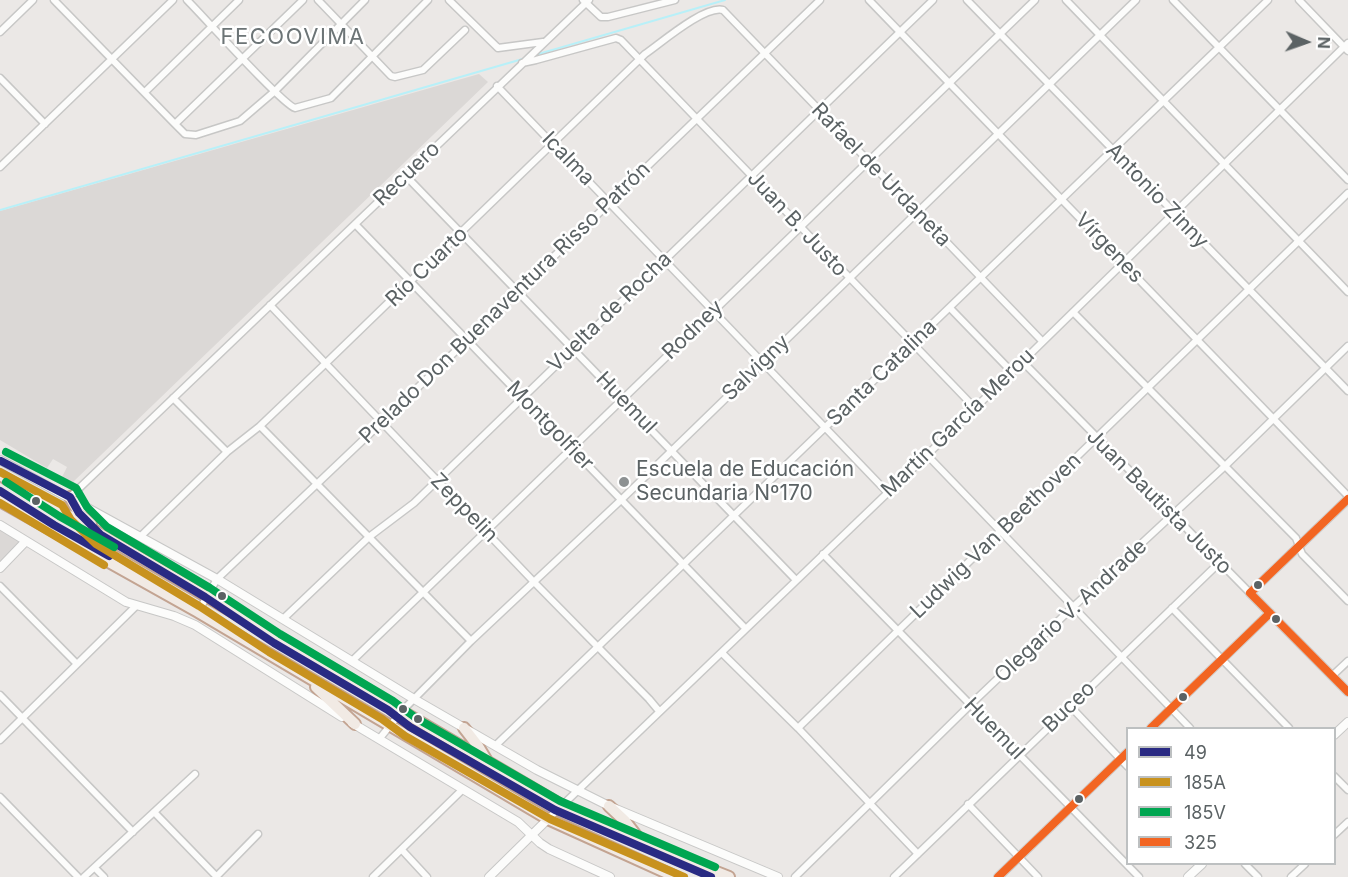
<!DOCTYPE html>
<meta charset="utf-8">
<style>
body{margin:0}
#map{position:relative;width:1348px;height:877px;overflow:hidden;background:#ebe8e6;font-family:Inter,sans-serif}
canvas{display:block}
.legend{position:absolute;left:1126px;top:727px;width:210px;height:138px;box-sizing:border-box;background:#fff;border:2px solid #bdc0c1;margin:0;padding:8px 10px;list-style:none;font-size:18px;color:#5b6264}
.legend li{display:flex;align-items:center;gap:12px;height:30px}
.legend b{width:30px;border:2px solid #bdc0c1}
.north{position:absolute;left:1276px;top:12px;width:60px;height:60px;-webkit-text-stroke:4px #fff;paint-order:stroke;rotate:92deg;font-size:16px;font-weight:700;line-height:24px;text-align:center;color:#5b6264}
.north::after{content:'';display:block;margin:auto;width:21px;height:27px;background:#5b6264;clip-path:polygon(50% 0,100% 100%,50% 72%,0 100%)}
</style>
<div id="map">
<canvas width="1348" height="877"></canvas>
<ul class="legend">
<li><b style="height:8px;background:#292a83"></b>49</li>
<li><b style="height:8px;background:#c8921e"></b>185A</li>
<li><b style="height:8px;background:#00a651"></b>185V</li>
<li><b style="height:8px;background:#f26522"></b>325</li>
</ul>
<div class="north">N</div>
</div>
<script>
const ctx = document.querySelector('canvas').getContext('2d');
ctx.lineJoin = 'round';
function paint(path, color) { ctx.fillStyle = color; ctx.fill(path, 'evenodd'); }
function stroke(path, color, width, dash) { ctx.strokeStyle = color; ctx.lineWidth = width; ctx.lineCap = dash ? 'butt' : 'round'; ctx.setLineDash(dash || []); ctx.stroke(path); }
function drawText(font, color, halo, rows, align = 'center') {
  ctx.font = font + ' Inter,sans-serif'; ctx.lineWidth = 5; ctx.setLineDash([]); ctx.textBaseline = 'middle'; ctx.strokeStyle = halo; ctx.fillStyle = color; for (const [text, x, y, turn = 0] of rows) {
    ctx.save(); ctx.translate(x, y); ctx.rotate((+turn || 0) * Math.PI / 180); ctx.textAlign = isNaN(turn) ? turn : align; if (halo) ctx.strokeText(text, 0, 0); ctx.fillText(text, 0, 0); ctx.restore();
  }
}
const industrial = new Path2D(`
 M479 74 488 82 73 482 62 477 67 467 53 459 47 468 0 440V211Z
 M0 530 25 542 0 566Z`);
const stream = new Path2D(`
 M535 55 725 0
 M0 210 526 58`);
const minor = new Path2D(`
 M54 0 175 124 185 134 196 135 240 121 275 91 365 0
 M187 0C203 16 282 104 295 108L331 98 428 0
 M318 0 391 76 395 77 423 70 465 30
 M449 0 498 48 543 42
 M583 0 601 17H608L675 0
 M869 0 1348 496
 M967 0 1348 391
 M1066 0 1348 292
 M1173 0 1348 180
 M1299 0 1348 51
 M0 32 33 0
 M522 63 536 60 616 38 621 40 974 407
 M0 78 45 124
 M497 86 887 492
 M145 92 239 0
 M175 124 303 0
 M0 167 173 0
 M405 175 796 580
 M355 224 745 628
 M270 305 534 582 649 699 659 711
 M950 308 1011 371
 M1073 312 1296 538 1302 554 1348 601
 M1022 361 1250 593
 M173 398 227 452
 M260 426 471 641
 M927 455 1190 728
 M70 497 589 0
 M141 536 227 452 260 426 325 364 645 54C661 43 705 5 723 10L1042 341
 M823 554 1139 877
 M0 586 77 664
 M1172 608 1289 728
 M198 612 217 579 382 422 820 0
 M283 619 369 537 414 503 933 0
 M722 653 798 728 918 854
 M352 661 1035 0
 M1332 676 1348 661
 M0 695 133 832
 M1071 707 1128 767
 M798 728 1348 193
 M380 738 402 711 471 641 621 500 1136 0
 M0 740 136 606
 M495 746C754 499 1009 247 1268 0
 M1334 776 1348 790
 M0 797 78 877
 M968 804 1038 877
 M154 812 217 877
 M548 819 927 455 1348 43
 M1334 835 1348 822
 M402 850 427 877
 M1245 864 1258 877
 M95 868 104 877
 M84 877 195 774
 M216 877 258 834
 M373 877 462 790
 M795 877 970 705 1073 607 1224 467 1348 346
 M894 877 1219 563
 M1291 877 1305 864`);
const tertiary = new Path2D(`
 M0 460 217 579 414 699 537 770 609 806 778 877
 M1348 499 1250 593 1348 692
 M0 525 126 602 174 616 195 625 342 717
 M0 568 25 542
 M352 723 518 822 540 843 549 849 610 877
 M1151 728 1270 613
 M1334 735 1348 722
 M489 877 548 819
 M998 877 1128 752
 M1188 877 1202 864`);
const trunk = new Path2D(`
 M0 475 561 805 643 843 729 877
 M70 497 79 513 91 524
 M0 501 198 612 548 819 676 877
 M316 687 355 724
 M464 728 478 746 487 761
 M609 806 625 821 638 838`);
const bus1 = new Path2D(`
 M1 461 70 497 79 513 101 535 205 597 274 643 388 710 410 727 555 810 711 877
 M0 491 54 525 109 556`);
const bus2 = new Path2D(`
 M0 472 62 505 71 520 96 544 199 606 269 652 382 719 405 736 550 819 684 877
 M0 503 104 565`);
const bus3 = new Path2D(`
 M6 452 76 488 87 507 107 527 210 588 280 634 393 701 416 718 560 801 715 867
 M6 482 59 516 114 547`);
const bus4 = new Path2D(`
 M1250 593 1348 692
 M1250 593 1348 499
 M1151 728 1270 613
 M998 877 1128 752`);
const markers = [
 [624,482,6,"#8d9192"],
 [36,501,5,"#5b6264"],
 [1258,585,5,"#5b6264"],
 [222,596,5,"#5b6264"],
 [1276,619,5,"#5b6264"],
 [1183,697,5,"#5b6264"],
 [403,709,5,"#5b6264"],
 [418,719,5,"#5b6264"],
 [1079,799,5,"#5b6264"]
];
const streetNames = [
 ["Icalma",568,159,46],
 ["Recuero",407,174,-44],
 ["Rafael de Urdaneta",881,175,46],
 ["Antonio Zinny",1157,196,46],
 ["Juan B. Justo",797,224,47],
 ["Vírgenes",1109,248,46],
 ["Río Cuarto",427,267,-44],
 ["Prelado Don Buenaventura Risso Patrón",505,303,-44],
 ["Vuelta de Rocha",610,312,-44],
 ["Rodney",693,330,-44],
 ["Salvigny",756,368,-44],
 ["Santa Catalina",882,373,-44],
 ["Huemul",626,403,46],
 ["Martín García Merou",958,423,-44],
 ["Montgolfier",550,426,46],
 ["Juan Bautista Justo",1159,502,45],
 ["Zeppelin",464,508,46],
 ["Ludwig Van Beethoven",996,536,-44],
 ["Olegario V. Andrade",1071,611,-43],
 ["Buceo",1069,707,-44],
 ["Huemul",994,729,46]
];
const poiNames = [
 ["Escuela de Educación",636,470],
 ["Secundaria Nº170",636,494]
];
const neighbourhoodNames = [
 ["FECOOVIMA",293,37]
];
paint(industrial, '#dbd8d6');
stroke(stream, '#b8f0f8', 2);
stroke(minor, '#c7c7c6', 9);
stroke(tertiary, '#c7c7c6', 10);
stroke(trunk, '#c3a492', 14);
stroke(minor, '#fcfcfb', 6);
stroke(tertiary, '#fcfcfb', 8);
stroke(trunk, '#f1eae4', 10);
stroke(bus1, '#292a83', 8);
stroke(bus2, '#c8921e', 8);
stroke(bus3, '#00a651', 8);
stroke(bus4, '#f26522', 8);
for (const [x, y, r, color] of markers) { const dot = new Path2D(); dot.arc(x, y, r, 0, 2 * Math.PI); ctx.fillStyle = color; ctx.fill(dot); stroke(dot, '#fff', 2); }
drawText('21px', '#5b6264', '#fff', streetNames);
drawText('21px', '#5b6264', '#fff', poiNames, 'left');
ctx.letterSpacing = '1.5px';
drawText('22px', '#6c7476', '#fff', neighbourhoodNames);
ctx.letterSpacing = '0px';
</script>
